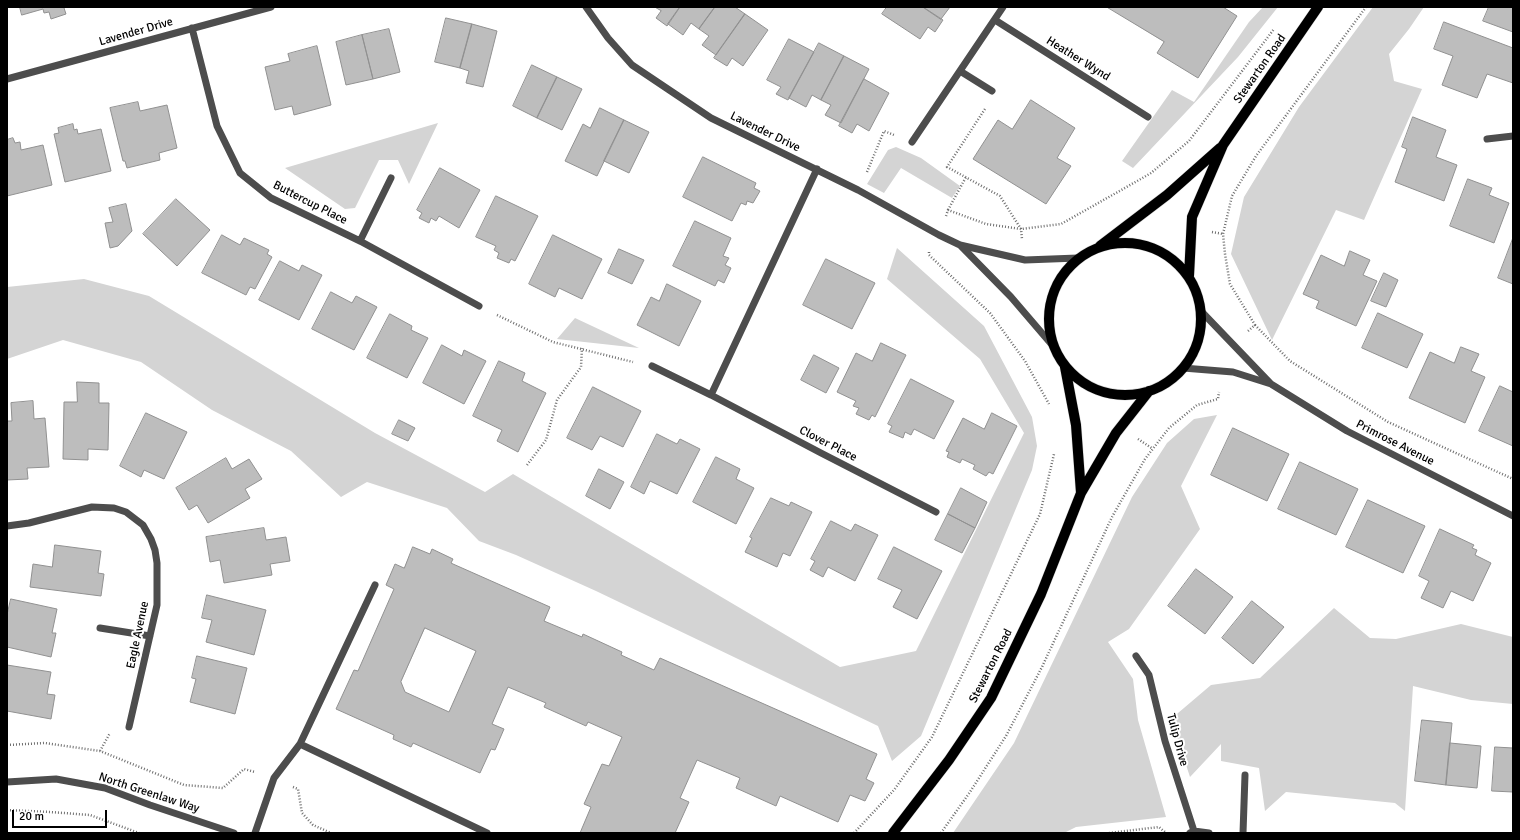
<!DOCTYPE html>
<style>
body{margin:0}
#map{position:relative;width:1520px;height:840px;overflow:hidden;background:#fff;font-family:Signika,sans-serif}
canvas{display:block}
.frame{position:absolute;inset:0;border:8px solid #000;pointer-events:none}
.scale{position:absolute;left:12px;top:810px;width:95px;height:18px;box-sizing:border-box;border:2px solid #000;border-top:0;padding-left:5px;font-size:12px;line-height:14px;white-space:nowrap;color:#000;-webkit-text-stroke:3px #fff;paint-order:stroke}
</style>
<div id="map">
<canvas width="1520" height="840"></canvas>
<div class="frame"></div>
<div class="scale">20 m</div>
</div>
<script>
const ctx = document.querySelector('canvas').getContext('2d');
ctx.lineJoin = 'round';
function paint(path, color) { ctx.fillStyle = color; ctx.fill(path, 'evenodd'); }
function stroke(path, color, width, dash) { ctx.strokeStyle = color; ctx.lineWidth = width; ctx.lineCap = dash ? 'butt' : 'round'; ctx.setLineDash(dash || []); ctx.stroke(path); }
function drawText(font, color, halo, rows, align = 'center') {
  ctx.font = font + ' Signika,sans-serif'; ctx.lineWidth = 4; ctx.setLineDash([]); ctx.textBaseline = 'middle'; ctx.strokeStyle = halo; ctx.fillStyle = color; for (const [text, x, y, turn = 0] of rows) {
    ctx.save(); ctx.translate(x, y); ctx.rotate((+turn || 0) * Math.PI / 180); ctx.textAlign = isNaN(turn) ? turn : align; if (halo) ctx.strokeText(text, 0, 0); ctx.fillText(text, 0, 0); ctx.restore();
  }
}
const green = new Path2D(`
 M1263 7H1278L1238 57 1133 168 1122 161 1172 90 1194 102 1249 22Z
 M1373 7H1424L1409 29 1389 54 1394 81 1422 89 1364 220 1336 210 1272 340 1231 254 1244 197 1299 107Z
 M438 123 409 184 398 160H379L355 208 345 209 285 168Z
 M896 147 921 158 960 186 952 198 901 168 884 193 867 184 888 150Z
 M897 248 984 326 1032 417 1037 446 1032 470 921 736 892 761 878 726 596 591 516 555 479 541 447 508 367 482 341 497 291 451 212 410 141 362 63 340 7 359V287L84 279 149 296 375 433 485 492 513 474 840 667 916 651 1024 433 980 359 887 279Z
 M575 318 639 348 557 339Z
 M1217 415 1181 486 1200 529 1129 629 1108 642 1133 679 1138 720 1166 817 1076 827 1064 833H953L1014 743 1132 497 1167 443 1194 419Z
 M1334 608 1370 638 1396 639 1461 624 1513 637V704L1471 700 1413 686 1405 811 1395 803 1286 792 1265 811 1259 768 1221 761V744L1190 777 1171 719 1211 685 1260 678Z`);
const building = new Path2D(`
 M20 7H66L64 8 66 14 51 19 49 12 44 13 43 9 22 15Z
 M655 7H680L667 26 656 18 661 11Z
 M680 7H715L699 29 691 23 683 35 668 24Z
 M715 7H735L745 14 716 55 702 45 709 36 699 29Z
 M887 7H923L943 20 935 32 928 27 920 39 882 14Z
 M923 7H950L941 19Z
 M1107 7H1223L1237 16 1198 78 1157 53 1164 42Z
 M1489 7H1513V32L1483 21Z
 M745 14 768 30 743 66 732 58 727 66 714 58Z
 M446 18 472 24 460 68 435 62Z
 M1444 22 1513 48V83L1487 74 1477 98 1442 85 1453 56 1434 49Z
 M472 24 497 31 483 87 466 83 469 71 460 68Z
 M389 29 400 72 373 79 362 35Z
 M362 35 373 79 346 85 336 42Z
 M789 39 814 52 788 100 776 94 781 87 767 80Z
 M819 43 844 56 821 100 812 95 806 107 789 98Z
 M317 46 331 105 294 115 292 106 275 110 265 67 290 61 288 54Z
 M844 56 869 69 841 123 825 115 831 105 821 100Z
 M532 65 557 77 537 118 513 106Z
 M557 77 582 89 562 130 537 118Z
 M864 79 889 93 869 131 857 124 852 133 839 126Z
 M1031 100 1075 128 1057 158 1071 166 1046 204 973 159 998 120 1012 129Z
 M138 102 140 111 167 105 177 148 159 153 160 160 127 168 125 161H123L110 108Z
 M600 108 624 120 597 176 565 161 583 124 590 128Z
 M1413 117 1446 130 1436 157 1457 165 1444 201 1395 182 1407 149 1402 147Z
 M624 120 649 132 629 173 604 161Z
 M73 124 74 130 77 129 78 134 101 129 111 171 65 182 54 134 59 133 58 128Z
 M13 138 15 143 20 142 21 150 43 145 52 185 7 196V140Z
 M703 157 756 183 754 188 760 191 753 203 747 201 746 205 741 203 732 221 683 197Z
 M440 168 480 190 459 228 439 216 436 221 431 218 429 223 419 218 422 213 417 210Z
 M1468 179 1492 188 1489 195 1509 203 1494 243 1450 226Z
 M496 196 538 216 515 261 511 259 509 263 497 258 499 253 494 250 496 246 476 237Z
 M176 199 210 230 177 266 143 234Z
 M126 204 132 231 118 246 110 248 105 223 113 222 109 208Z
 M695 221 731 238 723 256 729 258 725 265 731 268 724 283 718 280 715 286 673 266Z
 M222 235 240 245 244 238 269 250 267 254 272 257 255 289 250 287 246 295 202 273Z
 M553 235 602 259 582 299 559 288 555 297 529 284Z
 M1513 238V284L1498 278Z
 M619 249 644 260 632 284 608 273Z
 M1350 251 1370 260 1363 275 1377 281 1356 326 1316 308 1319 301 1303 294 1321 255 1344 266Z
 M826 259 875 283 852 329 803 305Z
 M280 261 299 271 302 265 322 275 299 320 259 300Z
 M1384 273 1398 280 1386 307 1371 301Z
 M667 284 701 301 679 346 637 325 651 297 659 301Z
 M331 292 352 303 356 296 377 307 354 350 312 329Z
 M1378 313 1423 334 1407 368 1362 348Z
 M390 314 412 326 411 330 428 338 407 378 367 358Z
 M881 343 906 355 875 417 872 415 869 420 856 414 859 408 853 406 856 401 837 392 856 353 872 361Z
 M442 345 462 356 464 350 486 361 464 404 423 383Z
 M1461 347 1479 354 1471 371 1485 377 1465 423 1409 398 1430 352 1454 363Z
 M814 355 839 368 826 393 801 380Z
 M499 361 525 373 522 381 546 393 518 452 497 441 502 430 473 416Z
 M911 379 954 401 934 439 914 429 911 435 905 432 903 438 889 432 892 426 888 424Z
 M77 382 99 383V403H109L108 450 88 449V460L63 459 64 402H77Z
 M1500 386 1513 392V446L1479 431Z
 M593 387 641 411 623 447 600 436 592 450 567 438Z
 M33 401 34 419 45 418 49 467 27 468 28 479 7 480V421H12L11 403Z
 M146 413 187 432 164 479 144 470 141 477 120 466Z
 M992 413 1017 426 993 474 989 472 986 476 973 469 975 465 962 459 960 463 947 457 949 452 946 451 963 418 984 429Z
 M399 420 415 428 408 441 392 434Z
 M1233 428 1289 454 1267 501 1211 475Z
 M657 434 677 444 680 439 700 449 677 494 650 481 644 494 631 487Z
 M716 457 740 469 736 479 754 488 736 524 693 502Z
 M226 458 232 469 249 459 262 479 245 489 250 498 208 523 197 505 189 510 176 488Z
 M1300 462 1358 489 1336 535 1278 509Z
 M599 469 624 482 610 509 586 496Z
 M961 488 987 502 975 528 948 514Z
 M771 498 789 506 791 502 812 512 790 556 783 553 777 567 745 552 752 538 750 537Z
 M1368 500 1425 526 1403 573 1346 547Z
 M948 514 975 528 962 553 935 540Z
 M831 521 851 531 855 524 878 535 855 581 828 567 823 577 810 570 815 561 811 559Z
 M264 528 266 540 286 537 290 561 270 564 272 575 224 583 220 560 210 562 206 537Z
 M1440 529 1474 545 1472 548 1477 550 1475 555 1491 563 1473 601 1451 591 1443 608 1421 598 1429 581 1419 576Z
 M55 545 101 551 98 573 104 574 101 596 30 587 33 564 52 567Z
 M413 547 430 554 432 549 453 559 451 563 453 564 550 607 544 621 582 637 583 634 622 652 621 655 654 670 660 658 877 754 866 779 874 783 865 801 850 795 838 822 780 796 776 806 736 788 740 778 697 760 680 798 689 802 675 833H580L591 807 584 804 602 764 609 766 622 737 588 722 586 726 544 707 546 703 508 687 492 724 504 729 495 750 491 749 480 773 413 743 411 747 393 739 394 735 336 709 354 670 358 671 394 589 386 585 395 564 404 568ZM425 628 476 651 449 712 405 692 401 682Z
 M894 547 942 571 917 619 893 607 902 590 878 579Z
 M1196 569 1233 597 1205 634 1168 606Z
 M207 595 266 610 254 655 206 642 212 620 202 618Z
 M11 599 57 609 52 633H56L51 657 7 647V615Z
 M1252 601 1284 627 1253 664 1222 638Z
 M197 656 247 668 235 714 190 702 196 679 192 678Z
 M7 665 51 672 47 694 55 695 51 719 7 711Z
 M1422 720 1452 723 1446 785 1415 781Z
 M1450 743 1481 746 1477 788 1446 785Z
 M1495 747 1513 748V792L1492 791Z`);
const path = new Path2D(`
 M985 109 947 167 1000 196 1021 229 1022 239
 M867 172 884 131 894 135
 M948 210 966 177
 M946 216 948 210 986 224 1021 229 1061 224 1139 180 1151 173 1189 141 1274 29
 M1212 232 1223 234
 M929 252V255L990 313 1025 361 1049 404
 M497 315 553 342 633 362
 M1255 325 1290 361 1388 422 1513 479
 M1248 331 1255 325 1230 284 1225 254 1223 234 1232 196 1256 156 1366 7
 M1138 439 1153 449
 M527 465 546 440 557 400 581 367 582 348
 M7 745 45 743 100 751 184 785 223 788 244 769 255 772
 M100 751 110 733
 M293 787 298 789 302 813 313 825 331 833
 M7 810 50 812 90 815 139 833
 M854 833 894 790 932 737 1040 514 1054 454
 M941 833 970 792 1006 736 1042 667 1112 517 1145 459 1169 428 1197 405 1218 399 1219 392
 M1109 833 1159 827 1166 833`);
const minor = new Path2D(`
 M586 7 608 38 632 65 711 118 858 190 939 235 960 245 1025 260 1078 258
 M995 20 1148 117
 M192 28 217 126 240 173 271 198 360 241 479 306
 M960 71 992 91
 M7 79 271 7
 M1487 139 1513 136
 M912 142 1003 7
 M360 241 391 178
 M960 245 1011 297 1053 346
 M1200 310 1270 383
 M652 366 711 395 821 453 936 512
 M1183 368 1233 372 1271 384 1347 431 1513 516
 M711 395 817 169
 M7 526 29 523 92 507 114 508 126 512 143 525 151 539 155 550 157 563V605L129 727
 M100 628 150 636
 M1136 656 1149 675 1165 741 1194 831
 M300 744 375 585
 M7 782 56 779 105 788 150 805 234 833
 M255 833 274 778 300 744 487 833
 M1190 833 1194 831 1209 833
 M1243 833 1245 775`);
const major = new Path2D(`
 M1049 319a76 76 0 1 1 152 0a76 76 0 1 1-152 0Z
 M1100 246 1167 195 1220 148
 M1189 276 1192 217 1223 145 1318 7
 M1065 367 1076 425 1081 493
 M893 833 949 760 991 698 1041 594 1081 493 1116 433 1149 391`);
const streetNames = [
 ["Lavender Drive",136,32,-16],
 ["Heather Wynd",1078,59,32],
 ["Stewarton Road",1260,69,-55],
 ["Lavender Drive",765,132,26],
 ["Buttercup Place",310,203,27],
 ["Primrose Avenue",1395,443,27],
 ["Clover Place",828,444,27],
 ["Eagle Avenue",138,635,-78],
 ["Stewarton Road",991,666,-63],
 ["Tulip Drive",1177,740,75],
 ["North Greenlaw Way",149,793,18]
];
paint(green, '#d4d4d4');
paint(building, '#bdbdbd');
stroke(building, '#919191', 1);
stroke(major, '#dbdbdb', 11);
stroke(path, '#6f6f6f', 2.5, [1, 2]);
stroke(minor, '#4d4d4d', 7);
stroke(major, '#000', 10);
drawText('12px', '#000', '#fff', streetNames);
</script>
